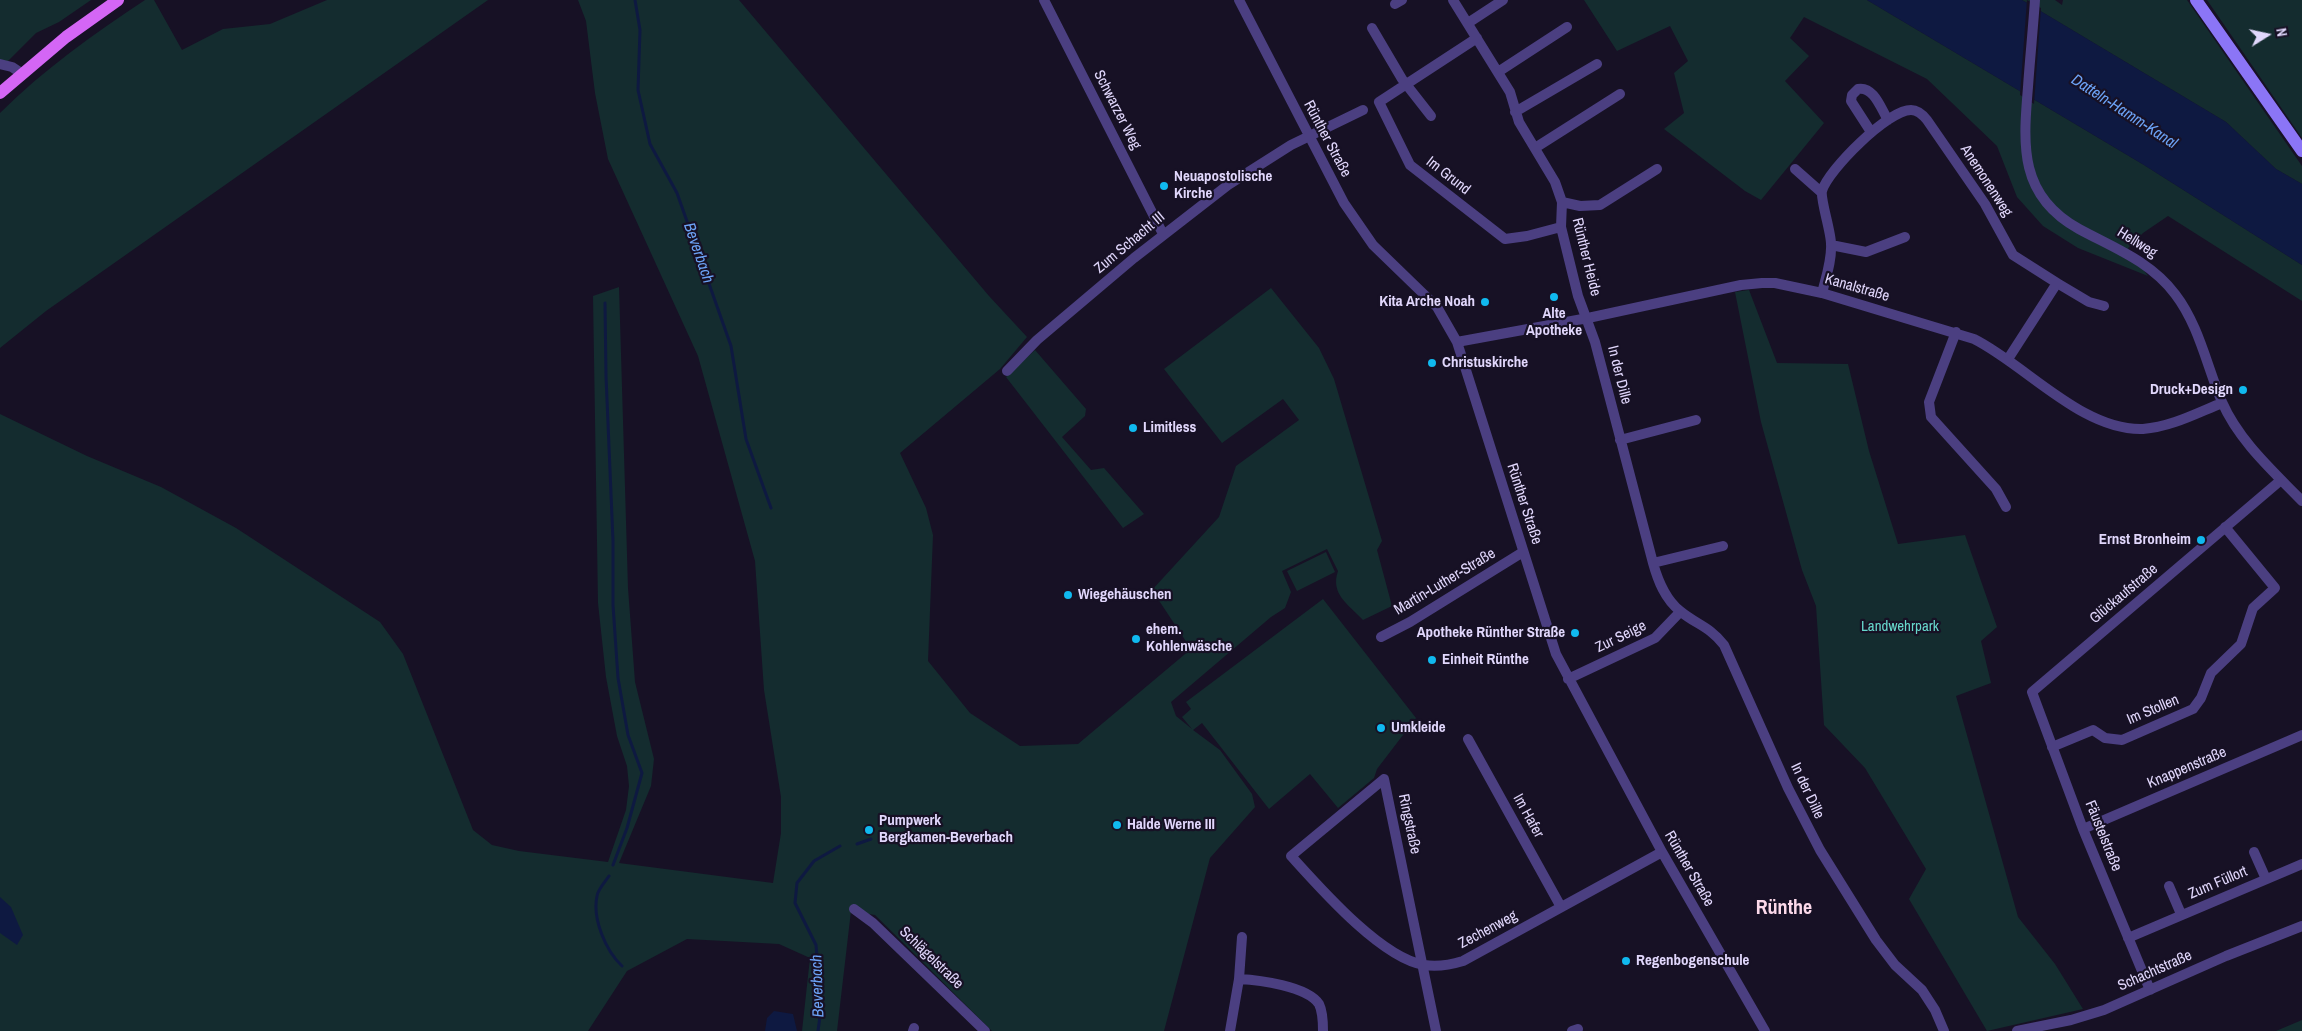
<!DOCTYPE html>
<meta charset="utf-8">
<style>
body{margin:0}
#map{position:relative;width:2302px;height:1031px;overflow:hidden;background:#171125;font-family:"Archivo Narrow",sans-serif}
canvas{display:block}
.north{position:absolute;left:2242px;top:10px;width:50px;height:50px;-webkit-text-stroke:4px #171125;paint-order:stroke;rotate:80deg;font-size:14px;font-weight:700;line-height:20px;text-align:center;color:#e1d7fc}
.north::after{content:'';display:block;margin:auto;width:18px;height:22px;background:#e1d7fc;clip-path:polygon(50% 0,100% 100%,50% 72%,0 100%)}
</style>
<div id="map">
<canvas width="2302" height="1031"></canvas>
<div class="north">N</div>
</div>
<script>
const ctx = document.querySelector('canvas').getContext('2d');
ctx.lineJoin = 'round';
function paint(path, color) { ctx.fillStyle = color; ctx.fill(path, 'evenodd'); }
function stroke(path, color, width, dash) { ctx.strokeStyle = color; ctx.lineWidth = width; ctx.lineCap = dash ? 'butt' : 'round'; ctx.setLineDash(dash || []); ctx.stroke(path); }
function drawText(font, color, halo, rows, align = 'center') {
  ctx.font = font + ' "Archivo Narrow",sans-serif'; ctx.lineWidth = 4.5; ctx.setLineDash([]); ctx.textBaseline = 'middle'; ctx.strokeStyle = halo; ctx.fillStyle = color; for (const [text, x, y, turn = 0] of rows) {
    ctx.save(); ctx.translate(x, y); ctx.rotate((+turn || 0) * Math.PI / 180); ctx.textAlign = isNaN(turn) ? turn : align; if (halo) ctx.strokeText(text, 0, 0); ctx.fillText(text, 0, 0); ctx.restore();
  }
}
const green = new Path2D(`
 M0 0H91L59 22 36 33 0 69Z
 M145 0H154L182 50 223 29 270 24 327 0H488L46 311 0 348V113C44 69 94 34 145 0Z
 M578 0H739L989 296 1027 337 1000 369 900 453 926 508 933 535 928 661 970 713 1020 746 1078 744 1191 649 1152 590 1219 517 1236 466 1299 420 1283 399 1222 443 1164 369 1271 288 1319 348 1334 379 1382 541 1377 550 1392 606 1363 620C1348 604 1330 594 1338 571L1327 549 1282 571 1291 592 1285 608 1271 617 1171 702 1176 716 1192 729 1182 717 1191 709 1186 702 1323 599 1416 718 1377 769 1374 778 1338 808 1310 774 1269 809 1202 723 1193 730 1220 750 1252 794 1255 807 1210 858 1164 1031H992L875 915 851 911 837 1031H802L810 958 779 944 687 939 627 971 588 1031H0V414L87 456 161 487 236 528 380 622 403 654 473 830 492 845 519 851 608 862 626 810 629 786 627 766 617 736 606 677 598 603 593 296 619 287 628 588 635 682 654 759 651 786 619 863 773 883 781 833V797L764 690 755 561 698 356 608 159 595 93 586 21Z
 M1584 0H1867L2144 165 2302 265V301L2168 216 2143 233 2128 248 2148 276 2078 248 2043 226 2017 197 1997 146 1927 79 1804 17 1790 38 1809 56 1785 81 1824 123 1761 200 1745 191 1664 129 1684 113 1674 73 1688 61 1670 26 1617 51Z
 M2022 0H2055L2062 5 2063 0H2187L2302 166V184L2276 169 2226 122Z
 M2207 0H2302V138Z
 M1749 290 1777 363 1848 364 1869 451 1898 544 1965 535 1997 627 1981 641 1991 683 1956 696 2018 917 2055 964 2083 1009 1987 1031 1909 899 1926 869 1865 768 1824 725 1816 606 1802 570 1761 422 1735 292Z
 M1035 350 1086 409 1085 416 1062 437 1091 470 1104 468 1144 514 1123 528 1006 377Z
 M1326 552 1335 572 1297 591 1287 571Z
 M2302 1020V1031H2276Z`);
const water = new Path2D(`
 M1867 0H2022L2226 122 2276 169 2302 184V265L2144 165Z
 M0 897 11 907 23 935 17 945 0 933Z
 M774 1011 793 1014 797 1031H765L767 1018Z`);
const pier = new Path2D(`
 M2027 0 2041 8 2034 104 2020 95Z`);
const stream = new Path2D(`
 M635 0 640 30 638 90 650 144 677 193 731 346 746 439 771 508
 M605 303 606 376 613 541V605L618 678 628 735 642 773 627 828 613 865
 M857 844 871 839
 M609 876C605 882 598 889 597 896 592 919 606 951 622 966
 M818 1031 821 1009 816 945 795 903 797 883 814 861 840 846`);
const street = new Path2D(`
 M1044 0 1163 234
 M1239 0 1344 203 1373 245 1437 307 1457 342 1465 367 1556 654 1662 852 1765 1031
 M1453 0 1510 92 1519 122 1555 182 1562 202 1561 227 1578 296 1595 342 1653 563C1658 581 1665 599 1680 611 1697 625 1709 626 1724 645L1788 788 1820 850 1876 940 1895 965 1922 990 1935 1010 1944 1031
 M2035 0C2033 29 2030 58 2028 87 2023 146 2019 196 2079 229 2114 248 2150 261 2175 294 2199 325 2207 367 2222 402 2239 441 2273 471 2302 501
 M1395 4 1402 0
 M1468 23 1503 0
 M1372 28 1402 79 1431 116
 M1477 38 1379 102 1410 165 1505 239 1527 236 1561 227
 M0 64 12 67 21 73
 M1498 72 1567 27
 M1515 112 1597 64
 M1871 132 1851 101 1852 95 1858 89C1874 86 1881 109 1888 120
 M1535 148 1620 94
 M1795 169 1821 192
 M1562 202 1580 206 1600 205 1657 169
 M1831 245 1866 252 1905 237
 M1822 293C1826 277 1832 260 1831 244 1831 231 1820 199 1822 191 1828 170 1888 110 1911 110 1918 110 1923 115 1927 120L1985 204 2013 255 2057 283
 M1956 332 1929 402 1931 417 1996 489 2006 507
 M1457 342 1588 318 1741 285 1762 283H1775L1822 293 1974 339C2026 365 2082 431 2143 429 2171 427 2197 413 2222 403
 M2008 359 2057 283 2089 302 2104 306
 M1007 371 1037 340 1134 258 1228 185 1291 145 1363 110
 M1620 440 1696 420
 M1653 563 1723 546
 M1381 637 1410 622 1523 552
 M1568 679 1655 638 1680 612
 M1468 739 1561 907
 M2052 747 2093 730 2105 738 2122 740 2193 709 2201 698 2211 673 2241 644 2253 608 2275 588 2225 527
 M2083 829 2302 735
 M2254 852 2266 879
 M2169 886 2181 914
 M854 909 873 923 985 1031
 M2128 938 2302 864
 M1239 979C1259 980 1307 986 1319 1004 1323 1012 1323 1023 1323 1031
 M2150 990 2083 829 2032 692 2281 480
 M913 1031 914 1028
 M1230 1031 1239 979 1242 937
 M1436 1031 1384 779 1291 856C1320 888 1381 958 1424 965 1437 967 1450 965 1463 961L1662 852
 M1572 1031 1578 1029
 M2017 1031 2071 1020 2104 1010 2226 956 2302 926`);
const secondary = new Path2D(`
 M2196 0 2302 151`);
const primary = new Path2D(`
 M0 93 66 37 118 0`);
const markers = [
 [1164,186,5,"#10b9ef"],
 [1554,297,5,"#10b9ef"],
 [1485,302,5,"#10b9ef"],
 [1432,363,5,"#10b9ef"],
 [2243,390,5,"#10b9ef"],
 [1133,428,5,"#10b9ef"],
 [2201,540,5,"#10b9ef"],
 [1068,595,5,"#10b9ef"],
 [1575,633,5,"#10b9ef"],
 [1136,639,5,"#10b9ef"],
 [1432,660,5,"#10b9ef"],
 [1381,728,5,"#10b9ef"],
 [1117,825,5,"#10b9ef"],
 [869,830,5,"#10b9ef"],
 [1626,961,5,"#10b9ef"]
];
const streetNames = [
 ["Schwarzer Weg",1117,110,63],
 ["Rünther Straße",1327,139,62],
 ["Im Grund",1448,176,38],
 ["Anemonenweg",1986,181,57],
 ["Zum Schacht III",1130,243,-40],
 ["Hellweg",2137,243,32],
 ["Rünther Heide",1586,257,76],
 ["Kanalstraße",1857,288,16],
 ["In der Dille",1619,375,76],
 ["Rünther Straße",1524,504,72],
 ["Martin-Luther-Straße",1445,582,-31],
 ["Glückaufstraße",2124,594,-40],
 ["Zur Seige",1621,637,-26],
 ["Im Stollen",2153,710,-23],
 ["Knappenstraße",2187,768,-23],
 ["In der Dille",1807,791,65],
 ["Im Hafer",1528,816,61],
 ["Ringstraße",1409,824,78],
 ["Fäustelstraße",2103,836,68],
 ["Rünther Straße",1689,869,60],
 ["Zum Füllort",2218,883,-23],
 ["Zechenweg",1488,930,-28],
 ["Schlägelstraße",931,958,44],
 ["Schachtstraße",2155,971,-24]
];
const poiNames = [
 ["Neuapostolische",1174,177],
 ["Kirche",1174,194],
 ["Kita Arche Noah",1475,302,"right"],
 ["Alte",1554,314,"center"],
 ["Apotheke",1554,331,"center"],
 ["Christuskirche",1442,363],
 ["Druck+Design",2233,390,"right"],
 ["Limitless",1143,428],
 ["Ernst Bronheim",2191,540,"right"],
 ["Wiegehäuschen",1078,595],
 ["ehem.",1146,630],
 ["Kohlenwäsche",1146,647],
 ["Apotheke Rünther Straße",1565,633,"right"],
 ["Einheit Rünthe",1442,660],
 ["Umkleide",1391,728],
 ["Pumpwerk",879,821],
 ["Bergkamen-Beverbach",879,838],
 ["Halde Werne III",1127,825],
 ["Regenbogenschule",1636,961]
];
const parkNames = [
 ["Landwehrpark",1900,627]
];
const waterNames = [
 ["Datteln-Hamm-Kanal",2124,112,33],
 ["Beverbach",698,253,71],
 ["Beverbach",818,986,-92]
];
const districtNames = [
 ["Rünthe",1784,909]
];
paint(green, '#142c2f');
paint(water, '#0e1941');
paint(pier, '#171125');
stroke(stream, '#0e1941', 3);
stroke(street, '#4b3f81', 10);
stroke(secondary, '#8b75f6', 12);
stroke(primary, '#d466f5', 12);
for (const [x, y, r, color] of markers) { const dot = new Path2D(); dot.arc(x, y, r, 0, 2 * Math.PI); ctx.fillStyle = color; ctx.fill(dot); stroke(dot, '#171125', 2); }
drawText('15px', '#e1d7fc', '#171125', streetNames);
drawText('bold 15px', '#e1d7fc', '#171125', poiNames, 'left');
drawText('15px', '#67d8cc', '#171125', parkNames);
drawText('italic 16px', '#6ca2f5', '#171125', waterNames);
drawText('bold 20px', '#fcd9ea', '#171125', districtNames);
</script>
